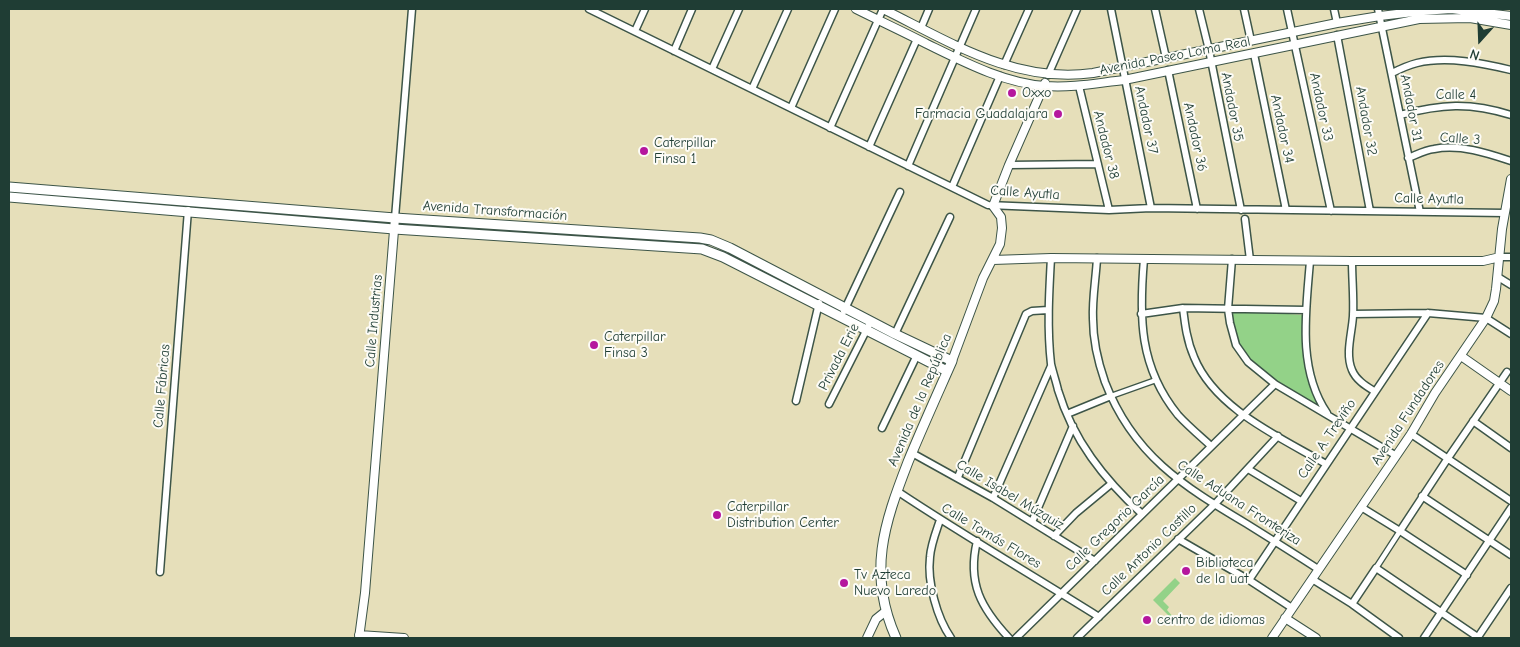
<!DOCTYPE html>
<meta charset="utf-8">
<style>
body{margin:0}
#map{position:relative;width:1520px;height:647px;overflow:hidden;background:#e6dfba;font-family:"Comic Neue",sans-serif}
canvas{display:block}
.frame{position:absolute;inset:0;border:10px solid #1f3d34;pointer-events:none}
.north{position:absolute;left:1455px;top:15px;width:50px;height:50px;-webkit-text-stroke:4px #fdfcf7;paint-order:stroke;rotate:200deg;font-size:14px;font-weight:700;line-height:20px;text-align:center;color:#1f3d34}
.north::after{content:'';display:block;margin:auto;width:18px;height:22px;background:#1f3d34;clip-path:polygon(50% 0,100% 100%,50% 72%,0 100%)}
</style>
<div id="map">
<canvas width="1520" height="647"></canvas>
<div class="frame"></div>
<div class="north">N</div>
</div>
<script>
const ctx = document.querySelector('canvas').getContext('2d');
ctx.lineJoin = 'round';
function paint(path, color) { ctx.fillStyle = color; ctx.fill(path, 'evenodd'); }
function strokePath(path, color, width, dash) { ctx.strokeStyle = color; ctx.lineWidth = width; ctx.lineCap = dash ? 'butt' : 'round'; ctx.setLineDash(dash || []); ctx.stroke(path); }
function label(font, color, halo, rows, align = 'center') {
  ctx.font = font + ' "Comic Neue",sans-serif'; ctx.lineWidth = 4; ctx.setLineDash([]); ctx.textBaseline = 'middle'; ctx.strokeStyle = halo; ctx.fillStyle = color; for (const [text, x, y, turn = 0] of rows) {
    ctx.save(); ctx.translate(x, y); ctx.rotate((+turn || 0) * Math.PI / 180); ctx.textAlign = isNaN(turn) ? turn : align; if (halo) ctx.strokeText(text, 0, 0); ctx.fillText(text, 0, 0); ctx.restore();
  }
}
const green = new Path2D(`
 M1229,310L1303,315L1305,357L1326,413L1258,371L1239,350Z
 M1175,578L1180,583L1163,601L1169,607L1167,610L1174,618L1173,620L1153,600Z`);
const pedestrian = new Path2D(`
 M1111,396L1156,380
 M1376,568L1400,531`);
const minor = new Path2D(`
 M589,9L988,205L1109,210L1151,208L1505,213
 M1111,9L1151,208
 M1155,9L1166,58
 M1199,9L1209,50L1241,210
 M1244,9L1251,41
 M1287,9L1331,211
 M1334,9L1337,23
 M1378,9L1420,212
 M921,28L929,9
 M635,31L645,9
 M1337,35L1370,211
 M674,51L692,9
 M1254,54L1286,210
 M1004,65L1029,9
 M712,69L739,9
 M1168,70L1197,209
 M1392,73C1400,69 1409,65 1417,63C1447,56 1482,63 1511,70
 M1048,75L1077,9
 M1079,86L1109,210
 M752,89L788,9
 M791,108L835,9
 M1400,115C1441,104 1470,102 1511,115
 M830,128L883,9
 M869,147L917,39
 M1408,158C1416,155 1425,150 1434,149C1460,144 1487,153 1511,161
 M1009,165L1098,164
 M908,166L976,9
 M952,187L1000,76
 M395,218L412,9
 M1245,219L1250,260
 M1500,257H1511
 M1051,258C1049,293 1047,329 1051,364C1053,373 1056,381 1058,390C1073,440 1104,479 1142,514
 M1097,258C1096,278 1092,299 1093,319C1093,341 1098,362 1105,382C1133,455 1183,486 1247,524C1271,539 1295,554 1318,569
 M1144,259C1139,317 1139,367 1178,415C1188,426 1200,436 1211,446
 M1232,259L1228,309L1230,323L1236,345L1248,362L1275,384L1395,455
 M1310,261C1306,311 1297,369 1327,413
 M1352,261C1352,279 1354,298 1353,316C1352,333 1345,354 1352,370C1356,380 1366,386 1374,391
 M1498,277L1511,285
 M1183,308C1185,325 1187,341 1194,357C1215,409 1280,437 1326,464
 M844,311L900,192
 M1141,314L1183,308L1306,310
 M1353,314L1428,313L1486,318L1511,334
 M895,334L950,217
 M796,401L819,303
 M829,404L871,321
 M1067,414L1111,396
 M1473,421L1511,448
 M882,428L917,355
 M1411,434L1511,501
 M912,453L993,498L1095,561
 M1248,469L1301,501
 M958,477L1026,314L1032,311L1048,310
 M897,491C963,535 1032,575 1099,617
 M1422,496L1511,555
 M993,498L1051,366
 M1361,507L1400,531L1467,575
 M940,520C936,532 931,544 930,557C927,582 937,618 951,638
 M1032,522L1073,426
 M1400,531L1448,458L1507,372
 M1054,536L1076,513L1111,484
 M1178,539L1249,580L1292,608
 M977,541C967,583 981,608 1009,638
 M160,572L188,210
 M1312,579L1352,604L1399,638
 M1249,580L1428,313
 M1352,604L1376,568L1479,638
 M1478,637L1511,588
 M1016,638L1275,384
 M1077,638L1214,505L1278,436
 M1424,638L1511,508`);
const tertiary = new Path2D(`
 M856,9C880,21 904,32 927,44C964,62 1004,83 1045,86C1072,88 1097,83 1124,80L1419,19L1470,18L1511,25
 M883,9C950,42 1015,84 1093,73L1337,23L1380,16L1422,11L1451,9L1511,16
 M993,260L1051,258L1352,261H1483L1500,257
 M1461,356L1511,391
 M952,361L983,278L1000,244L1002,228L1001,217L993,206L1009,165L1045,83
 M1285,618L1316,638
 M359,635L404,638
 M359,638L365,593L395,218
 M867,638L876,619L886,611
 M1272,638L1411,434L1435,393L1486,318L1494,301L1496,289L1502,229L1511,179`);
const secondary = new Path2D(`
 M9,187L395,218L700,238L711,240L730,248L895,334L952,361C937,395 922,428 908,462C884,524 867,573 896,638
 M9,197L394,229L702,249L723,257L947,371`);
const markers = [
 [1012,93,5,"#b5179e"],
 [1058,114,5,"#b5179e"],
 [644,151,5,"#b5179e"],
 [594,345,5,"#b5179e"],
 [717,515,5,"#b5179e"],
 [1186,571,5,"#b5179e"],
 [844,583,5,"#b5179e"],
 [1147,620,5,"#b5179e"]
];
const streetNames = [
 ["Avenida Paseo Loma Real",1175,56,-11],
 ["Calle 4",1456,95],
 ["Andador 35",1232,107,79],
 ["Andador 33",1321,107,78],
 ["Andador 31",1411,108,79],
 ["Andador 37",1146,120,78],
 ["Andador 32",1366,121,80],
 ["Andador 34",1282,129,78],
 ["Andador 36",1195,137,78],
 ["Calle 3",1460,139,4],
 ["Andador 38",1106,145,76],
 ["Calle Ayutla",1025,193,4],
 ["Calle Ayutla",1429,199,1],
 ["Avenida Transformación",495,211,4],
 ["Calle Industrias",374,321,-85],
 ["Privada Erie",839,357,-63],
 ["Calle Fábricas",162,386,-85],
 ["Avenida de la República",920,400,-67],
 ["Avenida Fundadores",1408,413,-57],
 ["Calle A. Treviño",1327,439,-56],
 ["Calle Isabel Múzquiz",1010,495,31],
 ["Calle Aduana Fronteriza",1239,503,33],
 ["Calle Gregorio García",1115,523,-44],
 ["Calle Tomás Flores",991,536,31],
 ["Calle Antonio Castillo",1149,550,-44]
];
const poiNames = [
 ["Oxxo",1022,93],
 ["Farmacia Guadalajara",1048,114,"right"],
 ["Caterpillar",654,143],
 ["Finsa 1",654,159],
 ["Caterpillar",604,337],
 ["Finsa 3",604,353],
 ["Caterpillar",727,507],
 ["Distribution Center",727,523],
 ["Biblioteca",1196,563],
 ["de la uat",1196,579],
 ["Tv Azteca",854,575],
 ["Nuevo Laredo",854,591],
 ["centro de idiomas",1157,620]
];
paint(green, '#93d288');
strokePath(pedestrian, '#3d5548', 7);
strokePath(minor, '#3d5548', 9);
strokePath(tertiary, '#3d5548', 10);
strokePath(secondary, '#3d5548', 11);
strokePath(pedestrian, '#fff', 4.5);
strokePath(minor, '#fff', 6);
strokePath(tertiary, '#fff', 8);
strokePath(secondary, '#fff', 9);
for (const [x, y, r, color] of markers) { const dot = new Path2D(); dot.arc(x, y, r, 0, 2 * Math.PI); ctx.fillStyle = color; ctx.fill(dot); strokePath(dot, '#fdfcf7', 2); }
label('14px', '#1f3d34', '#fdfcf7', streetNames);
label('14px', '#1f3d34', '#fdfcf7', poiNames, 'left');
</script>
